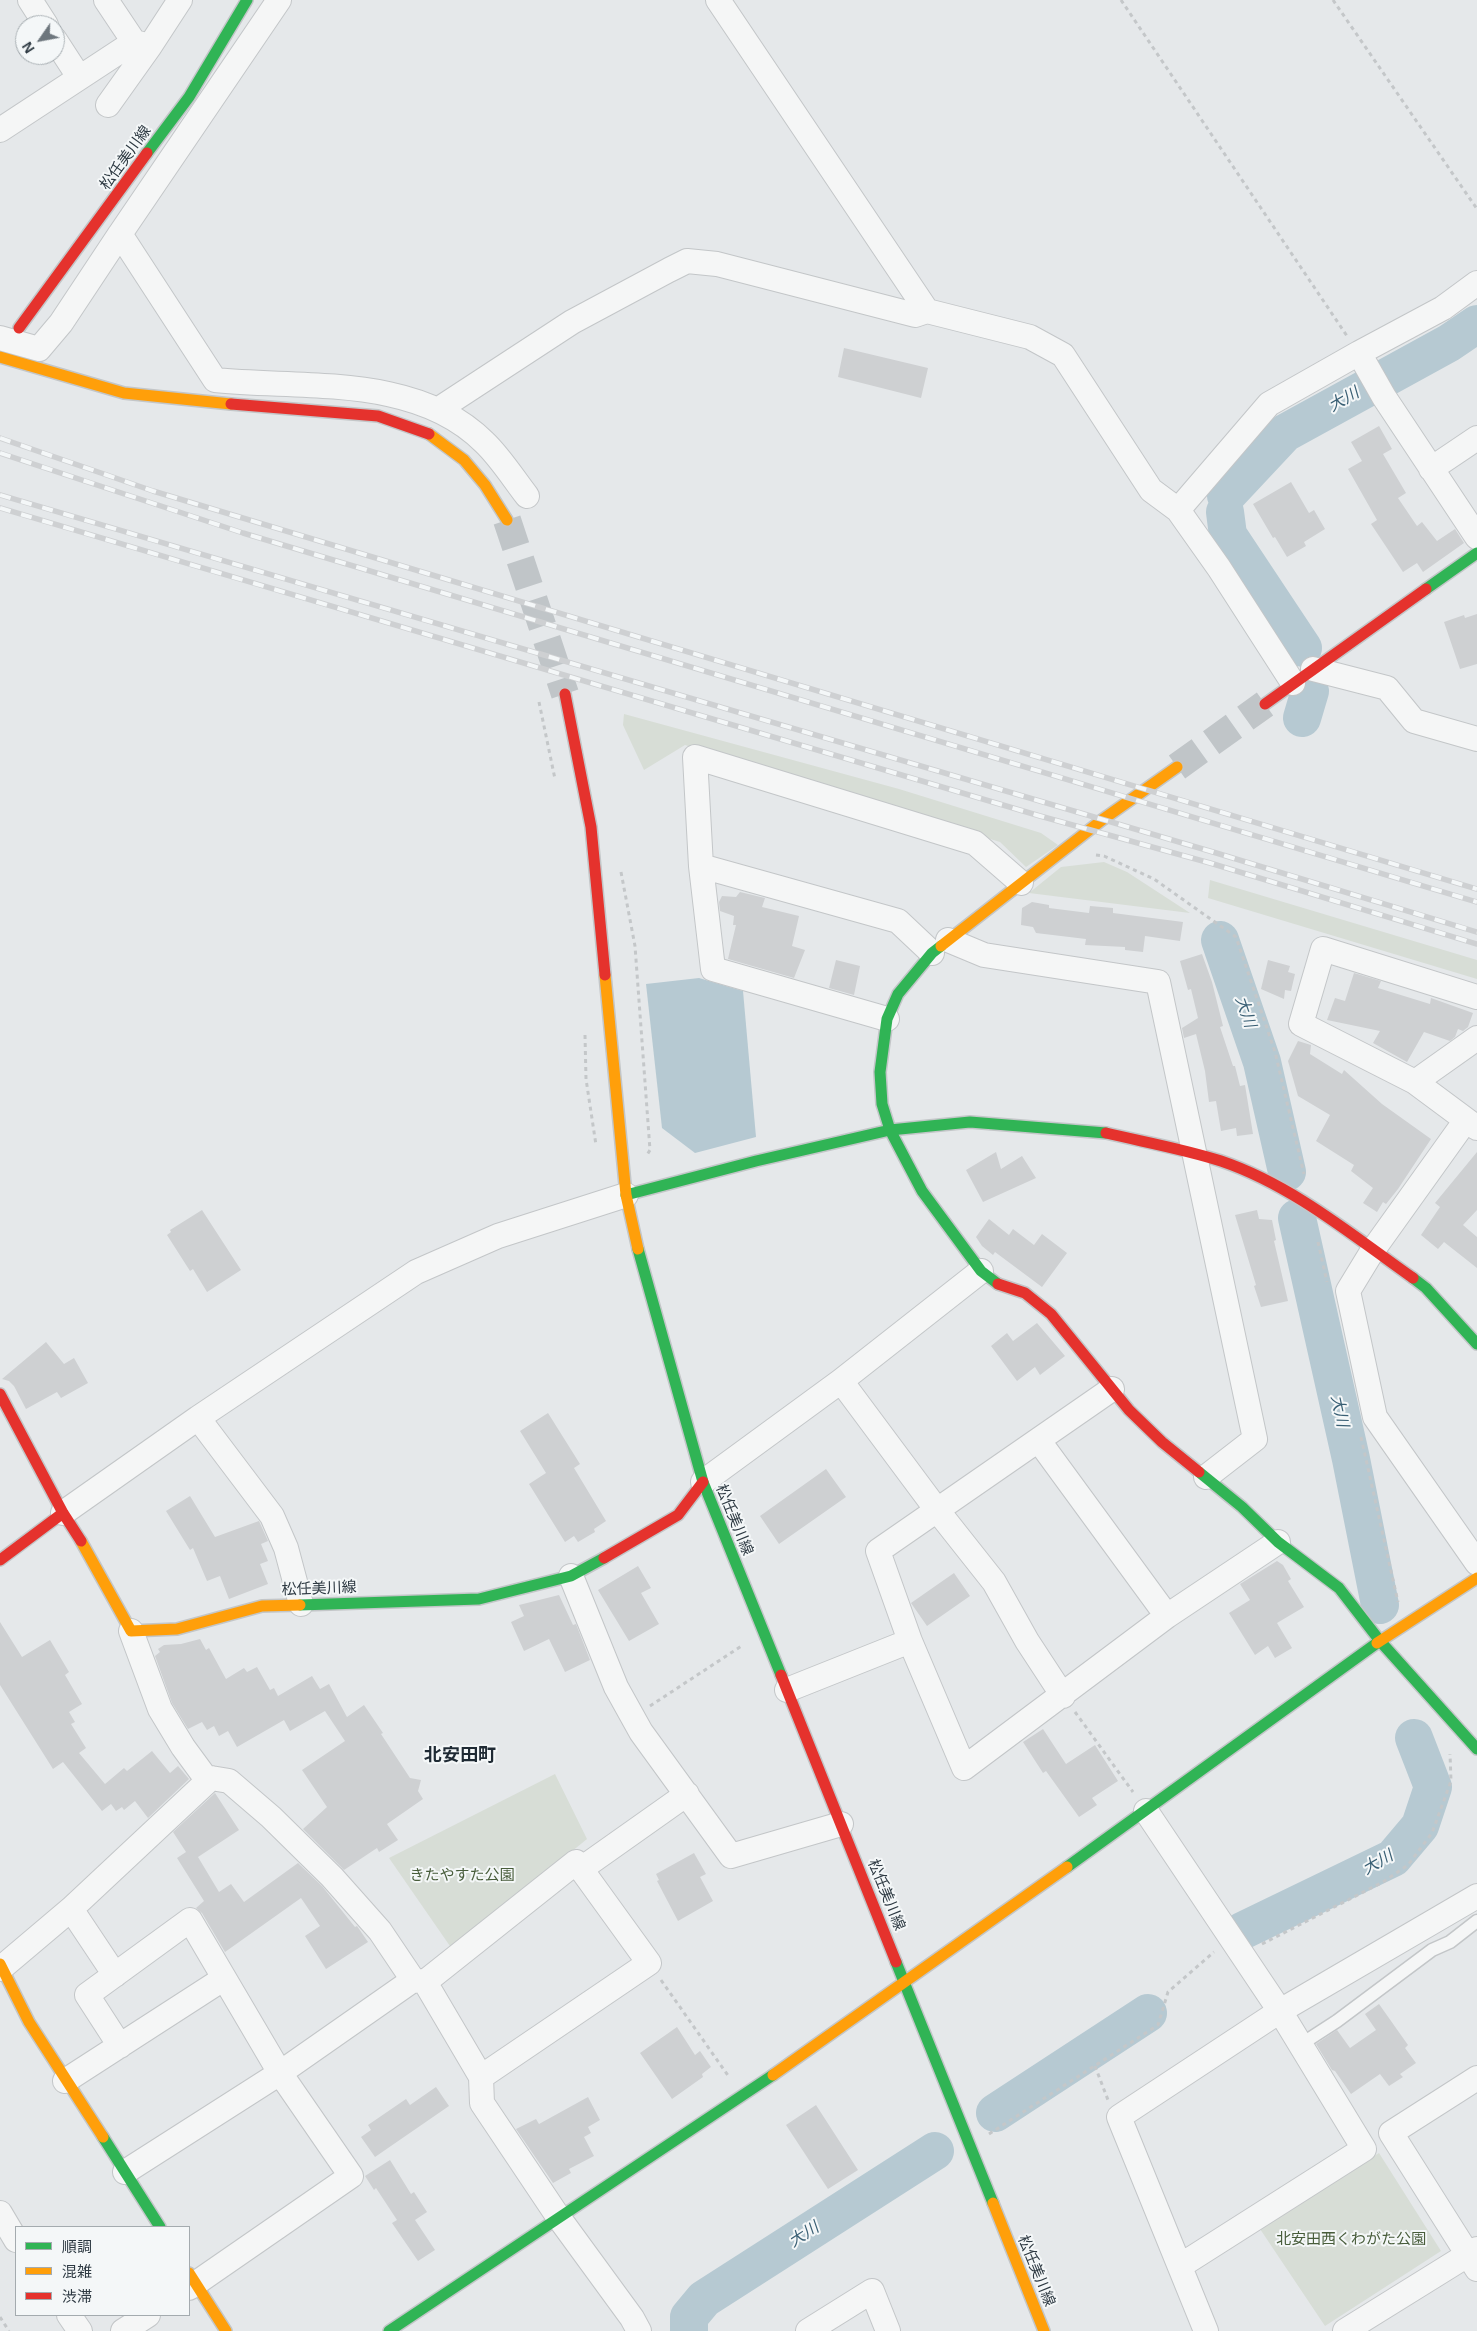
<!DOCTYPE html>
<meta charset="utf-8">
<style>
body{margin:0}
#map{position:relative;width:1477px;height:2331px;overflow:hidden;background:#e5e8ea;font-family:Arial,"Noto Sans JP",sans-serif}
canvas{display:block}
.legend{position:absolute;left:15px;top:2226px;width:175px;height:90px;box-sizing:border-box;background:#f4f7f8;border:1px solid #a4abaf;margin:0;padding:6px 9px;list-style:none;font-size:15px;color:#2d3942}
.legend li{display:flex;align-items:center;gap:10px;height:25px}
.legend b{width:25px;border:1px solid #a4abaf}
.north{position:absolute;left:15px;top:15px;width:50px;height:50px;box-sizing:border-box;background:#f4f7f8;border:1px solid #a4abaf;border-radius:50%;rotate:237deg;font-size:14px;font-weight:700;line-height:20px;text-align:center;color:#2d3942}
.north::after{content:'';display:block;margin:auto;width:18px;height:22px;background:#6d767d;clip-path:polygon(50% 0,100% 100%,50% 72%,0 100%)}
</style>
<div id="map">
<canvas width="1477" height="2331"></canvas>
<ul class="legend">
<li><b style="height:6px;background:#30b455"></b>順調</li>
<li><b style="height:6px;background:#ff9f0a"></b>混雑</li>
<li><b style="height:6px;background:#e5322d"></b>渋滞</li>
</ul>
<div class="north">N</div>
</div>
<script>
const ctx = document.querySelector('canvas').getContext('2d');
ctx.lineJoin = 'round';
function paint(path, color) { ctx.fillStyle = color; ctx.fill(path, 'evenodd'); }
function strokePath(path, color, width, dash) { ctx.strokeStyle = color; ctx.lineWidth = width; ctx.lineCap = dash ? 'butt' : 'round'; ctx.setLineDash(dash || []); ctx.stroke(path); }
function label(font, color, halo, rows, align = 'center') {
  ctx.font = font + ' Arial,"Noto Sans JP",sans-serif'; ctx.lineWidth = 4; ctx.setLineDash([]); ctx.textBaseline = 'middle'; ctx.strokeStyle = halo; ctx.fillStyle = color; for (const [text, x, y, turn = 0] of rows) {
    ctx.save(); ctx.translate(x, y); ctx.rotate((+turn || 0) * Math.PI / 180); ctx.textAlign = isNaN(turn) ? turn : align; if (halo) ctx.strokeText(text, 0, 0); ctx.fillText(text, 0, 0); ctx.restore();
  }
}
const green = new Path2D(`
 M624,714L899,789L1041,833L1058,845L1026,867L1000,842L685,745L644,770L623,725Z
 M1104,862L1127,872L1190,913L1029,893L1061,867Z
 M1210,880L1477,960V979L1208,898Z
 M555,1774L587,1839L452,1949L389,1858Z
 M1379,2153L1441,2251L1325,2326L1260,2229Z`);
const water = new Path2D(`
 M699,978L743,991L756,1137L695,1153L662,1128L646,984Z`);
const river = new Path2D(`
 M1226,496L1285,433L1449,343L1477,324
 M1225,512L1228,535L1303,648
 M1302,718L1310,691
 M1220,940L1262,1062L1287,1172
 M1297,1218L1351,1459L1380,1605
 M1242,1931L1393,1858L1420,1826L1433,1787L1414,1738
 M995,2113L1148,2013
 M689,2331V2317L704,2299L935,2151`);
const building = new Path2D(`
 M844,348L928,368L921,398L838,377Z
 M1379,426L1392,449L1383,454L1406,493L1398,498L1417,526L1422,522L1437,541L1455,529L1464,543L1423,572L1417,563L1403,572L1371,524L1377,520L1348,469L1362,461L1351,442Z
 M1291,482L1309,513L1314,510L1325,529L1304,542L1306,546L1287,557L1275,537L1273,538L1253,504Z
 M1477,614V664L1460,669L1444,622L1464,615L1465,618Z
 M740,892L765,898L762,907L799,916L792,946L805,950L794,978L728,959L736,925H733L734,916L720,911L719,902L722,896L736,897Z
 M1032,902L1049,905V908L1089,913L1090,906L1113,908V913L1183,922L1180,941L1145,936L1143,952L1125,950V947L1085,945L1086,939L1036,933L1033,927L1021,925L1022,908Z
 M1202,954L1212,982L1223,1026L1220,1027L1233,1066H1235L1240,1086L1245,1085L1253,1134L1237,1136L1236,1128L1221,1131L1216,1101L1209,1102L1205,1071L1196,1034L1184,1038L1182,1028L1198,1018L1191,989L1188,990L1180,961Z
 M836,960L860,966L854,995L829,988Z
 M1268,960L1290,966L1288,972L1295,974L1291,991L1285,990L1284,999L1261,989Z
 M1354,973L1381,981L1378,988L1430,1004L1431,998L1473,1013L1468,1027L1463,1031L1458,1029L1455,1037L1450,1041L1424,1032L1407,1062L1373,1043L1380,1031L1327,1020L1335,998L1345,1001Z
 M1298,1041L1311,1045L1310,1054L1342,1074L1344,1070L1382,1104L1431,1139L1398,1189L1386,1204L1383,1202L1377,1212L1363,1203L1373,1188L1351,1171L1354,1165L1316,1141L1330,1115L1298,1096L1288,1061Z
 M996,1152L1001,1169L1022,1156L1036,1178L983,1202L966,1170Z
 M1477,1152V1210L1463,1225L1477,1237V1268L1444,1242L1438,1249L1421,1235L1440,1207L1435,1203Z
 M202,1210L241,1270L207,1292L193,1269L190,1271L167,1235L171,1232L170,1230Z
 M1257,1210L1259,1219L1272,1220L1276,1240L1274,1241L1288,1301L1261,1307L1254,1286L1256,1285L1235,1215Z
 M989,1219L1009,1235L1013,1229L1034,1245L1042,1234L1067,1253L1042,1287L995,1252L993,1255L982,1246L976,1237Z
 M1037,1323L1065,1356L1040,1375L1035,1367L1017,1381L991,1346L1007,1333L1013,1341Z
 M46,1342L64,1364L74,1358L88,1383L61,1398L57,1392L26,1409L14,1386L9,1381L2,1379Z
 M548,1413L580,1464L574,1468L606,1521L594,1529L595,1532L578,1542L574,1536L565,1542L529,1484L546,1473L520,1431Z
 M826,1469L846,1497L779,1544L760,1516Z
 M190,1496L215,1537L259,1521L268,1541L261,1544L268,1561L260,1564L268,1584L229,1599L220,1576L207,1581L193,1548L190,1550L166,1511Z
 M1277,1561L1283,1565L1291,1579L1288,1581L1304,1607L1277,1623L1292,1648L1275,1658L1268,1646L1255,1655L1229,1613L1250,1600L1240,1584Z
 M638,1566L651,1588L641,1593L659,1624L629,1641L598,1590Z
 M954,1573L970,1596L927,1626L911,1603Z
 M559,1595L573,1625L576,1624L590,1660L565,1672L549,1639L524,1651L511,1622L524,1616L519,1605Z
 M0,1622L22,1657L50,1640L69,1672L65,1675L82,1704L69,1712L75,1722L71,1724L86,1748L79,1753L105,1784L124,1768L127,1771L152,1751L170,1773L178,1766L189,1779L148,1818L135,1801L124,1810L122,1807L116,1811L111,1804L102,1811L63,1762L53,1769L0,1685Z
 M200,1639L206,1650L209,1648L226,1679L244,1668L247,1672L257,1667L270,1690L274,1688L278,1696L312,1676L320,1689L329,1684L347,1717L364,1705L383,1733L381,1734L410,1778L421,1780L418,1791L423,1799L387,1824L398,1840L379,1852L377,1848L344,1870L303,1829L327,1807L302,1770L345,1741L325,1711L290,1731L284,1720L237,1747L228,1731L219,1736L214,1726L207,1730L202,1722L188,1729L172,1703L155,1656L160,1652L158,1649L164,1645L181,1644Z
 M1043,1729L1066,1764L1095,1745L1118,1781L1092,1798L1097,1805L1079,1817L1046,1771L1043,1773L1023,1742Z
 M215,1793L239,1830L198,1857L219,1892L231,1884L244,1902L298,1863L322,1886L355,1927L357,1926L368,1942L326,1969L305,1936L320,1926L301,1898L225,1952L202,1913L196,1908L204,1901L177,1858L186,1852L173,1832Z
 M694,1853L706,1874L700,1877L713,1901L678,1921L657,1881L659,1880L656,1874Z
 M1379,2004L1408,2045L1405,2048L1416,2063L1400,2074L1403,2077L1389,2086L1380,2074L1351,2094L1335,2071L1332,2070L1316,2044L1337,2030L1350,2048L1376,2030L1365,2014Z
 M677,2027L695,2055L700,2051L711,2067L702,2074L703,2077L672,2099L640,2053Z
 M436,2087L449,2106L375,2157L361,2137L371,2130L368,2125L406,2099L410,2105Z
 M588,2097L600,2120L588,2127L591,2133L584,2137L594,2156L569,2169L571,2173L553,2183L516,2129L536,2119L539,2124Z
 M816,2105L858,2170L828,2189L786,2125Z
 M390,2160L411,2194L414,2192L427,2212L415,2220L435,2250L418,2261L392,2223L397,2220L376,2188L374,2190L365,2176Z`);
const secondaryTunnel = new Path2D(`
 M507,520L565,694
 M1177,767L1265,704`);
const path = new Path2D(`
 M1121,0L1347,336
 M1333,0L1477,209
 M539,702L555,779
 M1096,855L1104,856L1154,879L1236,937L1275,1052L1304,1174
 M621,872L635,946L650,1150L647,1155
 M585,1035L586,1079L596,1145
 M1318,1242L1327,1282
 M1361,1437L1398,1602
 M650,1706L743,1645
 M1075,1712L1133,1792
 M1262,1944L1383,1882L1408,1865L1432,1833L1451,1781L1450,1754
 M661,1980L729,2077
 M1095,2066L1108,2100
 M989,2134L1158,2025L1168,1992L1214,1952
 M0,2317L9,2331`);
const lane = new Path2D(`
 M1300,2045L1337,2021L1432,1950L1450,1942L1477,1921`);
const street = new Path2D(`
 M30,0L46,25
 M106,0L134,42L150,46L180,0
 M279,0L120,234L215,380C303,389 416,374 484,442C500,457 513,478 527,496
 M718,0L927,311
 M55,40L79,77
 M108,105L150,46
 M0,130L134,42
 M0,338L39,349L61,323L120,234
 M1359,353L1384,397L1477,537
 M439,409L572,322L669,270L687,261L717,264L915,315L927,311L1030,337L1063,355L1151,490L1178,510L1219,568L1293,683
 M1431,469L1477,438
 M1178,510L1269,404L1359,353L1443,308L1477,283
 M1313,669L1387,688L1414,721L1477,739
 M701,866L898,921L932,953
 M948,940L984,955L1158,982L1255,1439L1206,1477
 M1477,997L1323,949L1301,1024L1415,1082L1477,1128
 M887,1019L713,969L701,866L695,757L975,843L1021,883
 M1415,1082L1477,1038
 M1466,1120L1373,1250L1348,1291L1375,1417L1477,1563
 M841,1381L937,1510L994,1582L1027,1641L1063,1696
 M1112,1389L878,1551L910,1641L964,1768L1167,1616L1278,1542
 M198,1418L272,1516L286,1548L301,1604
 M1039,1441L1167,1616
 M703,1482L841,1381L981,1271
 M63,1513L198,1418L416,1272L498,1236L626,1195
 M571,1576L616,1687L641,1732L731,1856L841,1824
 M131,1631L160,1709L183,1747L205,1777L229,1781L271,1817L332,1877L380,1931L413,1980L425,1982L481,2077L482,2103L559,2218L632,2318L639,2331
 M787,1690L910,1641
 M1146,1811L1280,2011L1364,2149L1180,2266
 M581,1869L687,1794
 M71,1909L115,1975
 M0,1969L71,1909L211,1778
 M425,1982L576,1862L649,1963L481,2077
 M120,2046L87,1995L190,1920L280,2073L351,2176L189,2288
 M1477,2078L1391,2133L1477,2269
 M65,2081L223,1979
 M125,2172L280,2073L413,1980
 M0,2213L16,2240
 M69,2315L80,2331
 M123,2331L148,2315
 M808,2331L872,2291L888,2331
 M1206,2331L1119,2117L1280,2011L1477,1896
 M1345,2331L1477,2249`);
const fast = new Path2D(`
 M147,153L189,97L247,0
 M1426,589L1477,553
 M941,946L932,953L898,994L887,1019L880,1072L882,1104L890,1130L922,1191L981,1271L998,1284
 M626,1195L756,1161L890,1130L970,1122L1106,1133
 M638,1249L703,1482L781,1675
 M1413,1278L1426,1288L1477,1344
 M1199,1472L1242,1507L1278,1542L1339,1588L1380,1641L1477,1749
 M300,1605L479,1599L571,1576L604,1558
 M1067,1867L1377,1643
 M896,1962L993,2203
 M103,2137L160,2227
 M389,2331L773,2075`);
const slow = new Path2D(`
 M0,357L124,393L231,404
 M429,434L464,460L485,485L507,520
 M941,946L1102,820L1177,767
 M605,975L626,1195L638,1249
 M81,1541L131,1631L177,1629L262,1606L300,1605
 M1377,1643L1477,1578
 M0,1964L29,2022L103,2137
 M773,2075L1067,1867
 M993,2203L1044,2331
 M189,2273L226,2331`);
const jam = new Path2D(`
 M19,328L147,153
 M231,404L378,416L429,434
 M565,694L591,827L605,975
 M1265,704L1426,589
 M1106,1133C1144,1142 1184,1149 1221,1161C1292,1185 1352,1235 1413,1278
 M998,1284L1025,1293L1051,1314L1129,1410L1162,1442L1199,1472
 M0,1394L63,1513L81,1541
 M604,1558L678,1515L703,1482
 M0,1560L63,1513
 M781,1675L896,1962`);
const rail = new Path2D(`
 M0,438L153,491L1477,889
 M0,453L243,533L1477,902
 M0,495L1213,852L1477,932
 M0,508L1040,816L1210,863L1477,944`);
const streetNames = [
 ["松任美川線",126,158,-54],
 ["松任美川線",734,1520,68],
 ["松任美川線",319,1589,-2],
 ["松任美川線",886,1895,68],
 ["松任美川線",1036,2271,68]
];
const parkNames = [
 ["きたやすた公園",462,1876],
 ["北安田西くわがた公園",1351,2240]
];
const waterNames = [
 ["大川",1344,400,-30],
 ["大川",1245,1012,71],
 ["大川",1339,1411,78],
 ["大川",1378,1863,-30],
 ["大川",804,2235,-33]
];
const quarterNames = [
 ["北安田町",460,1756]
];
paint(green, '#d7ddd6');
paint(water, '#b6c9d2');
strokePath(river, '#b6c9d2', 38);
paint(building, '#ced0d2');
strokePath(secondaryTunnel, '#c0c5c8', 28, [28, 14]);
strokePath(lane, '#c3c6c8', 15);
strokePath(street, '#c3c6c8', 26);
strokePath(fast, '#c3c6c8', 14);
strokePath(slow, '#c3c6c8', 14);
strokePath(jam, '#c3c6c8', 14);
strokePath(path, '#c4c7c9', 3, [4, 4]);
strokePath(lane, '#f5f6f6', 12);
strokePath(street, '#f5f6f6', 24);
strokePath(fast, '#30b455', 11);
strokePath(slow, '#ff9f0a', 11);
strokePath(jam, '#e5322d', 11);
strokePath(rail, '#ced0d2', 5.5);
strokePath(rail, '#f4f7f8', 4, [11]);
label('15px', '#2d3942', '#f4f7f8', streetNames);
label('15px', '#485d3b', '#f4f7f8', parkNames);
label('italic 16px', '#395f74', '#f4f7f8', waterNames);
label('bold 18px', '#1f2a34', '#f4f7f8', quarterNames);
</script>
